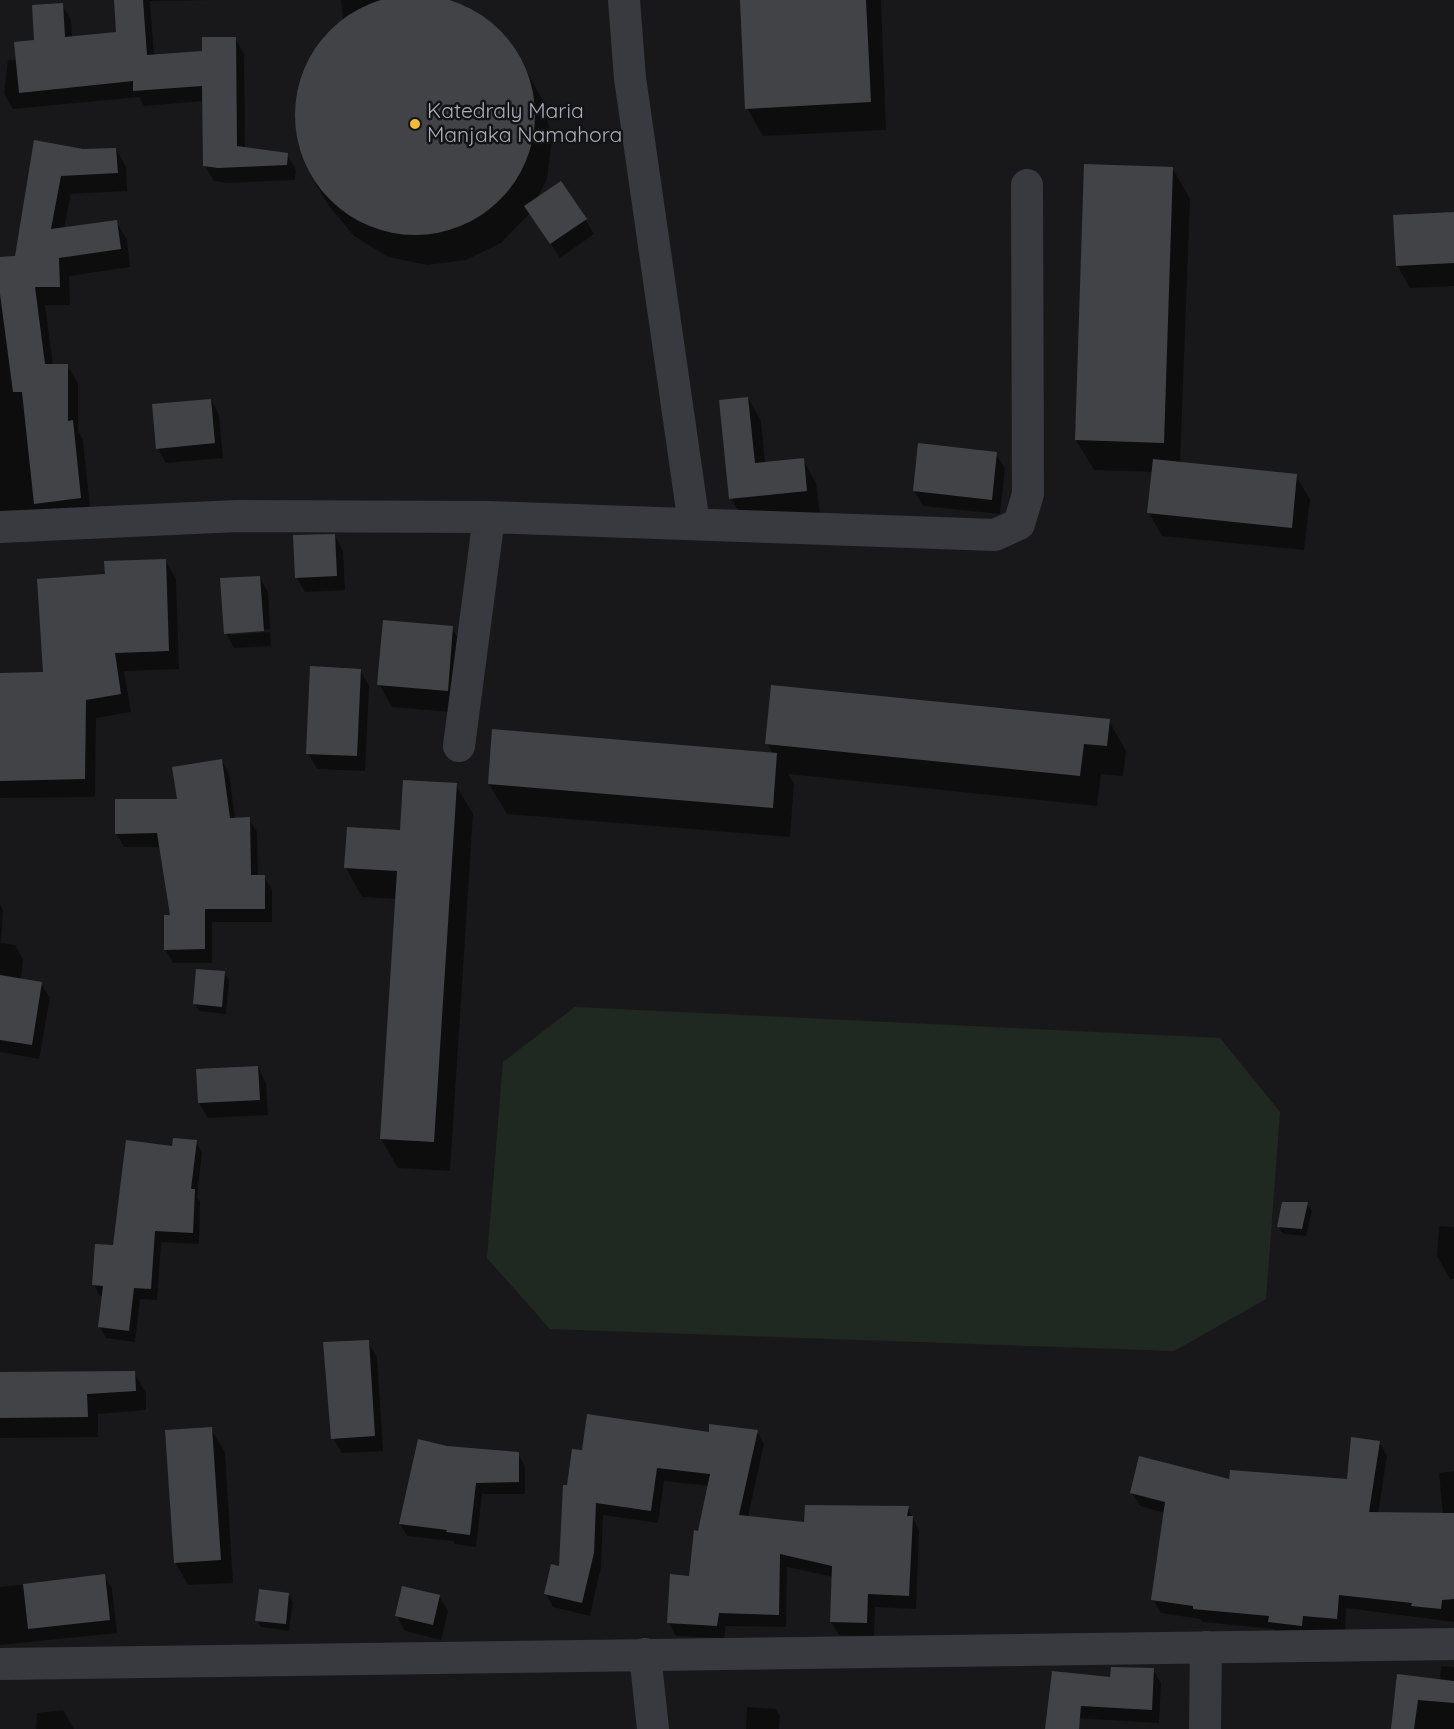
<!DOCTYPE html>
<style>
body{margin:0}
canvas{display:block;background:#18181a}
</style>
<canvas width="1454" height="1729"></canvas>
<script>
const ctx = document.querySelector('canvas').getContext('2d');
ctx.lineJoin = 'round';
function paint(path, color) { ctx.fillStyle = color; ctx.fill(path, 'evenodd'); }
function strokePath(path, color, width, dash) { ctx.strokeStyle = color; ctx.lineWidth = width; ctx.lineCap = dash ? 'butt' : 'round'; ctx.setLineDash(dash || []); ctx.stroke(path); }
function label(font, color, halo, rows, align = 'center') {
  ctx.font = font + ' Quicksand,sans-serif'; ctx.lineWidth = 5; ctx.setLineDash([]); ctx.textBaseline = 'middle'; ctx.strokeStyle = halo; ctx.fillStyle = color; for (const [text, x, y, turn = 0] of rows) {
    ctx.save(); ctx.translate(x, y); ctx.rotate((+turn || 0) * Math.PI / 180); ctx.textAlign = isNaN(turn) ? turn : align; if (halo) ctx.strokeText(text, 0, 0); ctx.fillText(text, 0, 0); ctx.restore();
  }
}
const green = new Path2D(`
 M575,1007L1220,1038L1280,1112L1266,1299L1174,1351L550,1329L487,1258L503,1062Z`);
const shadow = new Path2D(`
 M115,0H215L150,1L154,56L203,52L235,38L244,54L245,148L287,155L296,170L295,180L227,183L214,181L205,166L204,101L144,106L139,97L13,109L4,94L8,60H18L36,41L62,5L71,20L72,37L117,33Z
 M341,0H447L464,5L490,21L511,43L543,101L552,140L547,179L537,199L585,219L594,234L560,258L530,213L501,243L466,260L427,265L388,257L354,236L329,206L311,176L297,139L296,99L308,61L325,35L343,19Z
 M741,0H881L886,130L763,136L747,108Z
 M35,142L83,150L116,149L126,167L127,191L71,194L64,228L116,221L127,240L130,267L69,276L70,305H45L53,365H67L78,383V431L83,440L91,516L0,528V258L16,257Z
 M1173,169L1190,199L1180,464L1296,476L1310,499L1304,550L1162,536L1149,513L1153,472L1094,470L1076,440Z
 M1454,213V286L1410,288L1397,265Z
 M748,398L761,421L765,464L803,460L816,483L820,514L744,521L731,498Z
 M211,400L219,415L223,458L166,463L157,448Z
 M996,454L1005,469L1000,514L923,506L914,490Z
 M335,536L343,551L345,590L305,592L296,577Z
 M165,560L176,579L179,669L124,671L131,712L96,718L95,797L0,798V674L45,673L106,576Z
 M259,577L268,592L270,629L231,632V635L270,632L271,646L234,648L226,633Z
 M452,628L465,650L460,713L392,707L379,684Z
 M360,670L369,686L365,771L317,769L308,753Z
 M1109,721L1126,751L1123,776L1101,774L1097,806L788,774L794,784L790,837L507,814L489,784L773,754L767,743Z
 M222,761L229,774L235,819H249L257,832L258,876H264L272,890V922H212V963H173L165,949L172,917L161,847H124L116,833L178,801Z
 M456,785L473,814L450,1171L398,1168L381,1139L397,899L362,897L346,868L348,828L401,832Z
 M0,904L3,910L1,943L15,945L23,959L21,980L41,984L50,998L39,1059L0,1052Z
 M224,973L229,980L226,1014L199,1011L195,1004Z
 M258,1067L266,1083L268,1115L208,1118L199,1103Z
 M196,1142L202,1153L197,1197L200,1202L199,1244L161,1242L157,1300L140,1299L135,1342L106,1338L100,1327L103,1296H100L94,1285L114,1247Z
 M1283,1203L1307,1204L1312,1211L1306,1236L1283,1234L1279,1227Z
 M1439,1226L1454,1227V1279H1450L1437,1256Z
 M368,1342L377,1357L383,1451L342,1453L333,1438Z
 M134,1373L146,1393V1410L98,1414V1437L0,1438V1374Z
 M211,1429L225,1452L233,1583L188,1585L175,1562Z
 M757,1431L764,1444L748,1517L806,1524L908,1508L919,1531L916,1609L875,1607L874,1636L839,1635L831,1622L833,1577L787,1567L786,1627L726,1626L724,1638L676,1636L669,1623L690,1577L709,1486L664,1481L658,1523L603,1515L601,1567L590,1616L553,1607L546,1594L560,1568L568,1487L583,1452L710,1434Z
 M1379,1442L1387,1456L1378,1514L1443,1515L1439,1473L1454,1471V1622L1346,1608L1345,1632L1310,1630L1309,1640L1277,1635L1274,1629L1202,1622L1200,1619L1161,1613L1153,1599L1165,1513L1140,1506L1132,1493L1231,1481H1348Z
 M447,1448L518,1454L525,1466V1494H482L476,1547L455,1544L453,1541L407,1536L400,1524Z
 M104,1576L112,1589L117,1633L0,1645V1587Z
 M288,1594L293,1602L289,1631L261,1627L257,1620Z
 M439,1596L448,1611L441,1640L405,1631L397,1616Z
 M1441,1666L1454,1667V1729H1392L1398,1675L1440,1680Z
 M1153,1670L1161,1683L1159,1723L1057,1717Z
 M747,1707L776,1709L780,1716L779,1729H746Z
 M63,1710L74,1729H36L37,1713Z`);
const building = new Path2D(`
 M295 115a120 120 0 1 1 240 0a120 120 0 1 1-240 0Z
 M114,0H143L147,55L202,51V37H236L237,146L288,153L287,165L218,168L203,166L202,86L133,91V81L19,93L14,42L34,40L32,5L63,3L65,37L116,32Z
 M740,0H866L871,102L745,109Z
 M34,140L83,149L116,148L118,173L61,176L51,229L117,220L121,249L59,258L60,287H35L45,364H68V421L73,420L81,498L34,504L22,392H13L0,294V257L15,256Z
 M1084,164L1173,167L1164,443L1075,440Z
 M561,181L587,219L550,244L524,206Z
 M1454,212V263L1396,266L1393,215Z
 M748,397L755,463L804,458L807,491L729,499L719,400Z
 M211,399L215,443L156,449L152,404Z
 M918,443L997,452L992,500L913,491Z
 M1153,459L1297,474L1292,528L1147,513Z
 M335,534L337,576L295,578L293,535Z
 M166,559L169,651L115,653L121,694L86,700L85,779L0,781V673L43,672L37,579L105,574L104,561Z
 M260,576L264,631L224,634L220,578Z
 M383,620L453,626L448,691L377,685Z
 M310,666L361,669L357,756L306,754Z
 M771,685L1110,719L1107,746L1084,744L1080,776L765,744Z
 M492,729L777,753L773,808L488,784Z
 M222,759L230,818L250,817L251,875H265V909H205V949L164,950V915H170L157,833L115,834V799H177L172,767Z
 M403,780L457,783L434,1142L380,1139L397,871L344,868L347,827L400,830Z
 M196,969L225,971L222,1007L193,1004Z
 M0,975L42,982L32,1045L0,1040Z
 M258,1066L260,1100L198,1103L196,1069Z
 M173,1138L197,1140L191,1189H195L193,1233L155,1231L151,1289L134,1288L129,1331L98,1327L103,1286L92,1285L95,1244L113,1245L126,1140L172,1146Z
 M1282,1202H1308L1302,1229L1277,1227Z
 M369,1340L375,1436L331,1439L323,1342Z
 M135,1371L136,1391L87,1394L88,1417L0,1418V1372Z
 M587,1414L709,1432V1424L758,1430L739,1515L804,1522L805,1505L909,1506L907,1516H913L909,1596L868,1594L867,1623L830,1622L832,1566L780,1554L779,1615L719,1613L717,1626L667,1623L670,1574L689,1576L694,1530L698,1531L710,1474L657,1468L651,1511L596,1503L594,1553L582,1603L544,1594L551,1564L559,1566L563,1485H567L572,1449L582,1450Z
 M212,1427L221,1560L174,1563L165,1430Z
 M1351,1437L1380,1441L1369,1512L1454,1513V1599L1442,1600L1441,1609L1411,1606L1412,1603L1339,1595L1337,1619L1303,1616L1302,1626L1268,1622L1269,1616L1193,1609V1606L1151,1600L1165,1502L1130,1493L1139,1456L1229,1479L1230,1470L1347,1479Z
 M418,1439L447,1446L519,1452V1482L476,1483L470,1535L446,1532L447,1530L399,1524Z
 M105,1574L110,1620L28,1629L23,1584Z
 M402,1586L440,1595L433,1625L395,1616Z
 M259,1589L289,1593L286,1624L255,1621Z
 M1111,1667L1154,1668L1152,1710L1081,1706L1079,1729H1045L1052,1671L1110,1677Z
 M1397,1674L1454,1681V1703L1418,1700L1414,1729H1391Z`);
const minor = new Path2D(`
 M624,0L630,78L694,524
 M0,527L237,516L489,517L995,535L1019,524L1028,494L1027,185
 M459,746L489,517
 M645,1654L653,1729
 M0,1664L1454,1644
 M1205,1729L1206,1647`);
const markers = [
 [415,124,6,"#f5b936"]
];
const poiNames = [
 ["Katedraly Maria",427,112],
 ["Manjaka Namahora",427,136]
];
paint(green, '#202921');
paint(shadow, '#0007');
paint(building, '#424347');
strokePath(minor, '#393a3f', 32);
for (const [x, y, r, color] of markers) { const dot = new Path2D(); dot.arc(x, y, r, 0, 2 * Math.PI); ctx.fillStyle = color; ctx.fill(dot); strokePath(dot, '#131315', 2); }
label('21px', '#aaafba', '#131315', poiNames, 'left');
</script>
